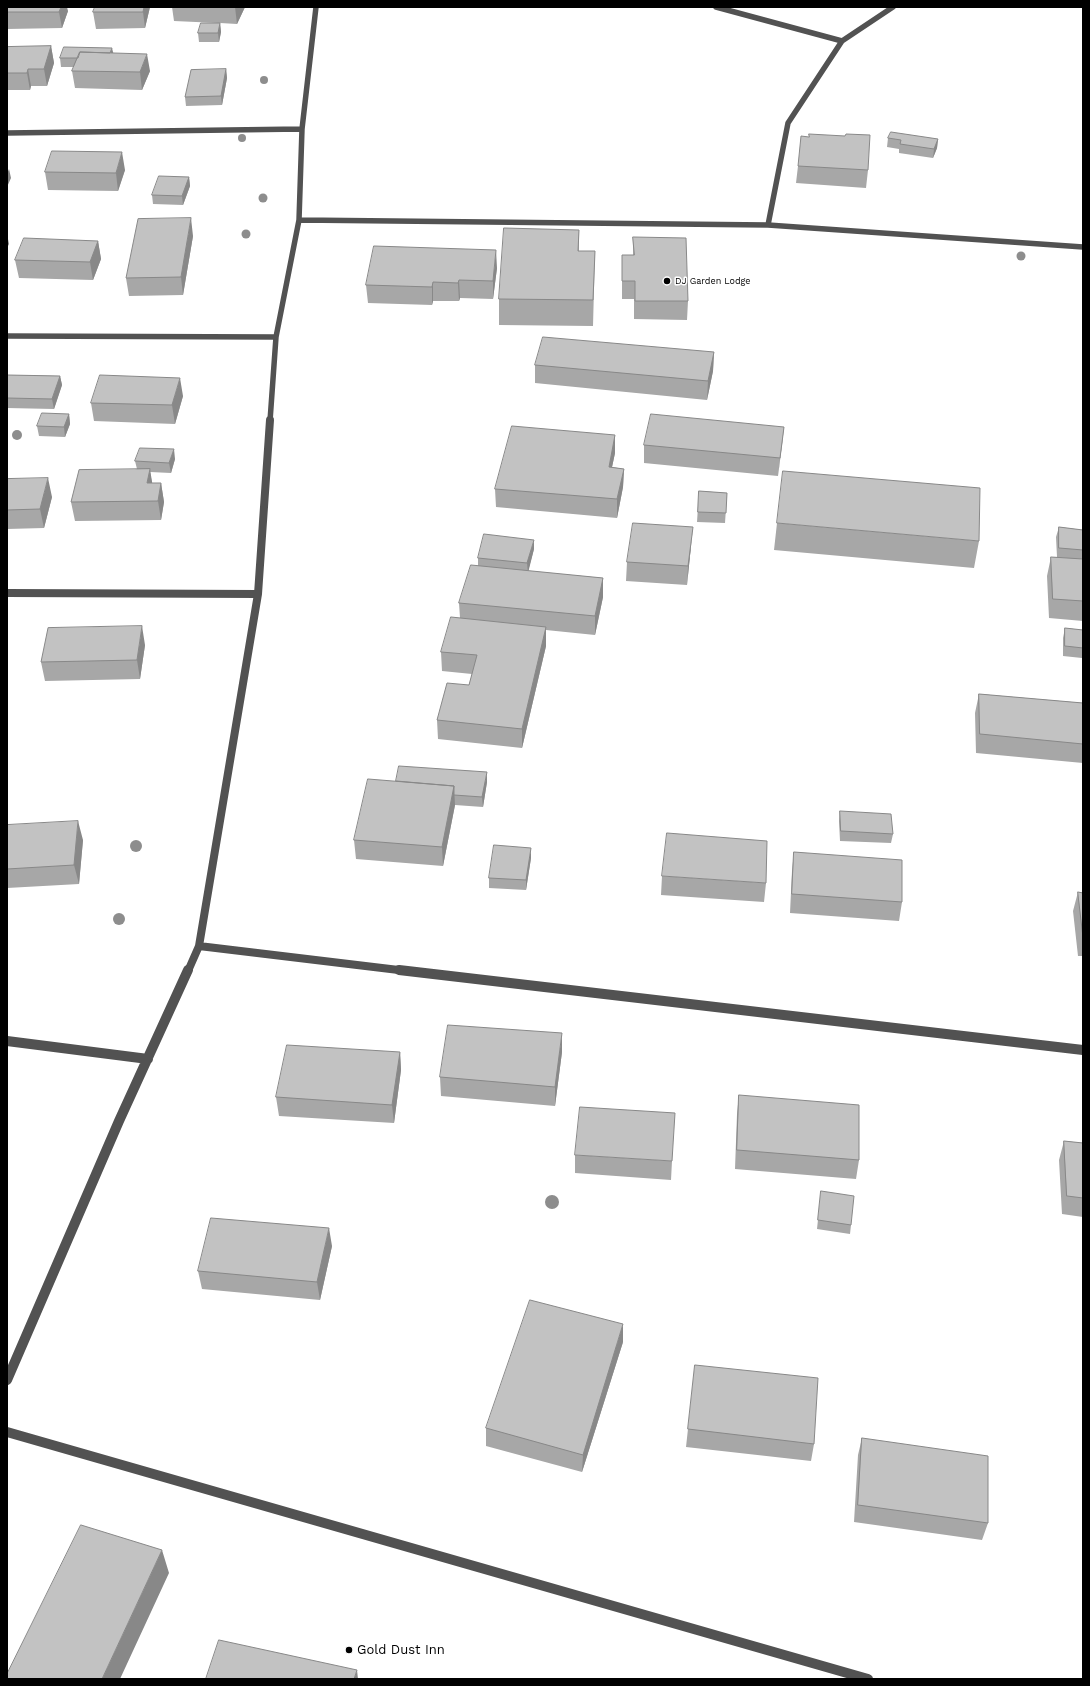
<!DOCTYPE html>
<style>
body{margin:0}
#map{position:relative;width:1090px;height:1686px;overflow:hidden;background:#fff;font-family:"Work Sans",sans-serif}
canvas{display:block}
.frame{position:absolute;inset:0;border:8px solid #000;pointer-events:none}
</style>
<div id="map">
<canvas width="1090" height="1686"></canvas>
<div class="frame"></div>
</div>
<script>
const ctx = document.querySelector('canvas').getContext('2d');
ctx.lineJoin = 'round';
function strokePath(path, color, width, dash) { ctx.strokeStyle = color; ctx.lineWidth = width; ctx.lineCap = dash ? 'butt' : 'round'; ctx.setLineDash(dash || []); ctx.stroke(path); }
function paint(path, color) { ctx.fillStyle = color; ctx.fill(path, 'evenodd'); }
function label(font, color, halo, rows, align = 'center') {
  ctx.font = font + ' "Work Sans",sans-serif'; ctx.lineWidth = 3; ctx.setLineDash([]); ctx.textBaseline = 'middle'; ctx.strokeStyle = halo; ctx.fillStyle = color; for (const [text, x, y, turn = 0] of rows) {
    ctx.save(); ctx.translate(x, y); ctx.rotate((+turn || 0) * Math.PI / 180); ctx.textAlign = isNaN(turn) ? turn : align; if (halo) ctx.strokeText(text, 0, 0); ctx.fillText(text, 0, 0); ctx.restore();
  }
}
const streetFar2 = new Path2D(`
 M716,7L842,41
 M7,133L302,129
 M299,220L768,225L1083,247
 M768,225L788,123L842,41L893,7
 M7,336L276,337
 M270,421L276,337L299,220L302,129L316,7`);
const streetFar1 = new Path2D(`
 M7,593L258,594
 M199,946L407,971
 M188,971L199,946L258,594L270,420`);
const street = new Path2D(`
 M399,970L1083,1050
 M7,1041L148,1059
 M7,1380L119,1121L188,970
 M7,1432L868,1679`);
const trees = [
 [264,80,4],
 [242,138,4],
 [263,198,4.5],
 [246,234,4.5],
 [1021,256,4.5],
 [17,435,5],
 [136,846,6],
 [119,919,6],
 [552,1202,7]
];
const wall = new Path2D(`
 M7,7L68,11L62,28L7,29Z
 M150,7L145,28L96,29L93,12Z
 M172,7H245L237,24L220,23L221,32L219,42H199L198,33L218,23L174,21Z
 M51,46L54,63L47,86H31L30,90H7V47Z
 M113,53L150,71L142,90L75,88L72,71L74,67H61L60,58Z
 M226,69L227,78L222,105L186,106L185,97Z
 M809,134L868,170L866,188L796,183L798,166L809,137Z
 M888,138L938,139L937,148L933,158L899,153V149L887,147Z
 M125,170L118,191L48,190L45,172Z
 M189,177L190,186L183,205L153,204L152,195Z
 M579,230V251H595L593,326L499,325V299Z
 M193,236L183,295L129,296L126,278Z
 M633,237L688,301L687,320L634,319V299H622V255H633Z
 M98,241L101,259L93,280L19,278L15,260Z
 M497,268L493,299L460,298L459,301H433L432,305L368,303L366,285Z
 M714,352L713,371L707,400L535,383V365Z
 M7,375L60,376L62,385L54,409L7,408Z
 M183,396L175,424L94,421L91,403Z
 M69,414L70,424L65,437L39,436L37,426Z
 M784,427L778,476L644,463V445Z
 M615,435V453L612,467L624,469L623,487L617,518L496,507L495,489Z
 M175,459L171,473L150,472L152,483H161L164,502L161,520L75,521L71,502L137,469L135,461Z
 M7,479L52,497L44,528L7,529Z
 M699,491L727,493L725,523L697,522Z
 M777,523L979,541L974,568L774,550Z
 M1059,527L1083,530V621L1049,618L1047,576L1051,557H1057L1056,537Z
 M691,546L687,585L626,581L627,562Z
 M534,549L528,571L603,578V597L595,635L546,630V646L522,748L438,739L437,720L469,685L472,674L442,671L441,652L460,618L459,603L478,566V558Z
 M1065,628L1083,630V655L1082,658L1063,656V638Z
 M145,645L140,679L45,681L41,662Z
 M979,694L1083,703V763L976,753L975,713Z
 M396,781L487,782L483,807L455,805L443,866L356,859L354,840Z
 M840,811L893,834L891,843L840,841L839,821Z
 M7,825L83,840L79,884L7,888Z
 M794,852L902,902L899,921L790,913L792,871Z
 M531,858L526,890L489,888V878Z
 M662,876L766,883L764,902L661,895Z
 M1078,892L1083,893V956H1078L1073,911Z
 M400,1052L401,1070L394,1123L279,1116L276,1097Z
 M562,1052L555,1106L441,1096L440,1077Z
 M739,1095L859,1160L856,1179L735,1169L737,1114Z
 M1064,1141L1083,1143V1217L1062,1214L1059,1160Z
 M575,1155L672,1161L671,1180L575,1173Z
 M821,1191L851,1225L850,1234L817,1229Z
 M332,1246L320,1300L202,1289L198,1271Z
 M623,1342L582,1472L486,1446V1428Z
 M695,1365L814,1444L811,1461L686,1447Z
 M862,1438L988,1523L982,1540L854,1522L858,1455Z`);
const shadedWall = new Path2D(`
 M61,7H67L68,11L62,28L59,12Z
 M144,7H150L145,28L143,12Z
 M235,7H245L237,24Z
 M220,23L221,32L219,42L218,33Z
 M51,46L54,63L47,86L44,69Z
 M112,48L114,56L108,59Z
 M147,54L150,71L142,90L140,72Z
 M28,69L31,86L30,90L27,73Z
 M226,69L227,78L222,105L221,96Z
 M938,139L937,148L933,158L934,149Z
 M122,152L125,170L118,191L116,173Z
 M9,169L11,178L7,187V174Z
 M189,177L190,186L183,205L182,196Z
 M191,218L193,236L183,295L181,277Z
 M7,234L9,244L7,248Z
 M98,241L101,259L93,280L90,262Z
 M496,250L497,268L493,299V281Z
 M459,280L460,298L459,301L458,283Z
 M433,282V301L432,305V287Z
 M714,352L713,371L707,400L708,381Z
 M60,376L62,385L54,409L52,399Z
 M180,378L183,396L175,424L172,405Z
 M69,414L70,424L65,437L64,427Z
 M784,427L782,445L778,476L780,458Z
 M615,435V453L608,486L609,467Z
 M174,449L175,459L171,473L169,463Z
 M150,469L153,488L147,483Z
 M624,469L623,487L617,518V499Z
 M48,478L52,497L44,528L40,509Z
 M161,483L164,502L161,520L158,501Z
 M693,527L691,546L687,585L688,566Z
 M534,540V549L528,573L527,563Z
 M603,578V597L595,635V616Z
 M142,626L145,645L140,679L137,660Z
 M546,627V646L522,748V729Z
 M487,772V782L483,807L482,797Z
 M454,786L455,805L443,866L442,847Z
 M78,821L83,840L79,884L74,865Z
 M531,848V858L526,890V880Z
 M562,1033V1052L555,1106V1087Z
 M400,1052L401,1070L394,1123L392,1105Z
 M329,1228L332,1246L320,1300L317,1282Z
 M623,1324V1342L582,1472L583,1455Z
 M162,1550L169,1573L120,1679H102Z
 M357,1670L358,1679H354Z`);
const building = new Path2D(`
 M7,7H61L59,12H7Z
 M95,7H144L143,12H93Z
 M201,23H220L218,33H198Z
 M51,46L44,69H28L27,73H7V47Z
 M64,47L112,48L110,53L80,52L78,58H60Z
 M80,52L147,54L140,72L72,71Z
 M226,69L221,96L185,97L191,70Z
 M891,132L938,139L934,149L900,144L901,140L888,138Z
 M809,134L845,136L846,134L870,135L868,170L798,166L801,136L809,137Z
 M52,151L122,152L116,173L45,172Z
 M159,176L189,177L182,196L152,195Z
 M191,218L181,277L126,278L138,219Z
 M504,228L579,230L578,251H595L593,300L499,299Z
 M633,237L686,238L688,301H635V281H622V255H634Z
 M24,238L98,241L90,262L15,260Z
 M374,246L496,250L493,281L459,280L458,283L433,282L432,287L366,285Z
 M543,337L714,352L708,381L535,365Z
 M7,375L60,376L52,399L7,398Z
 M100,375L180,378L172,405L91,403Z
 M42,413L69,414L64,427L37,426Z
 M651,414L784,427L780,458L644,445Z
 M512,426L615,435L609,467L624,469L617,499L495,489Z
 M140,448L174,449L169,463L135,461Z
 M150,469L147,483H161L158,501L71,502L79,470Z
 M783,471L980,488L979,541L777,523Z
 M48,478L40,509L7,510V479Z
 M699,491L727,493L726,513L698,512Z
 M633,523L693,527L688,566L627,562Z
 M1059,527L1083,530V550L1059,548Z
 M484,534L534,540L527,563L478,558Z
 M1051,557L1083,559V601L1053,599Z
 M471,565L603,578L595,616L459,603Z
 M451,617L546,627L522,729L437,720L447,683L469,685L477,655L441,652Z
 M142,626L137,660L41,662L48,628Z
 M1065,628L1083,630V648L1065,646Z
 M979,694L1083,703V744L980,734Z
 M399,766L487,772L482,797L454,795V786L396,781Z
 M368,779L454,786L442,847L354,840Z
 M840,811L891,814L893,834L841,831Z
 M78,821L74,865L7,869V825Z
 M667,833L767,841L766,883L662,876Z
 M494,845L531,848L526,880L489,878Z
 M794,852L902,860V902L792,894Z
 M1078,892L1083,893V937Z
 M448,1025L562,1033L555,1087L440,1077Z
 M287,1045L400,1052L392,1105L276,1097Z
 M739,1095L859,1105V1160L737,1150Z
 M580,1107L675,1113L672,1161L575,1155Z
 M1064,1141L1083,1143V1198L1067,1196Z
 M821,1191L854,1196L851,1225L818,1220Z
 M211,1218L329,1228L317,1282L198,1271Z
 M530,1300L623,1324L583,1455L486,1428Z
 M695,1365L818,1378L814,1444L688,1429Z
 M862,1438L988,1456V1523L858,1505Z
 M81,1525L162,1550L102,1679H7V1674Z
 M219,1640L357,1670L354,1679H206Z`);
const markers = [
 [667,281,4,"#000"],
 [349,1650,4,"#000"]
];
const farPoinames = [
 ["DJ Garden Lodge",675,281]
];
const nearPoinames = [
 ["Gold Dust Inn",357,1650]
];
strokePath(streetFar2, '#525252', 5.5);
strokePath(streetFar1, '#525252', 8);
strokePath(street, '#525252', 10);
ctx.fillStyle = '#8d8d8d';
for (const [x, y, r] of trees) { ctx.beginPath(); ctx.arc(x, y, r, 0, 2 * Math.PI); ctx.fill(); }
paint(wall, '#a7a7a7');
paint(shadedWall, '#888');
paint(building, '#c2c2c2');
strokePath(building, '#888', 1);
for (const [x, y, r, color] of markers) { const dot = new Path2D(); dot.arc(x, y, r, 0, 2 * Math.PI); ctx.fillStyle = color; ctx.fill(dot); strokePath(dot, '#fff', 1.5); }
label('9px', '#000', '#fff', farPoinames, 'left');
label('13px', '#000', '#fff', nearPoinames, 'left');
</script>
